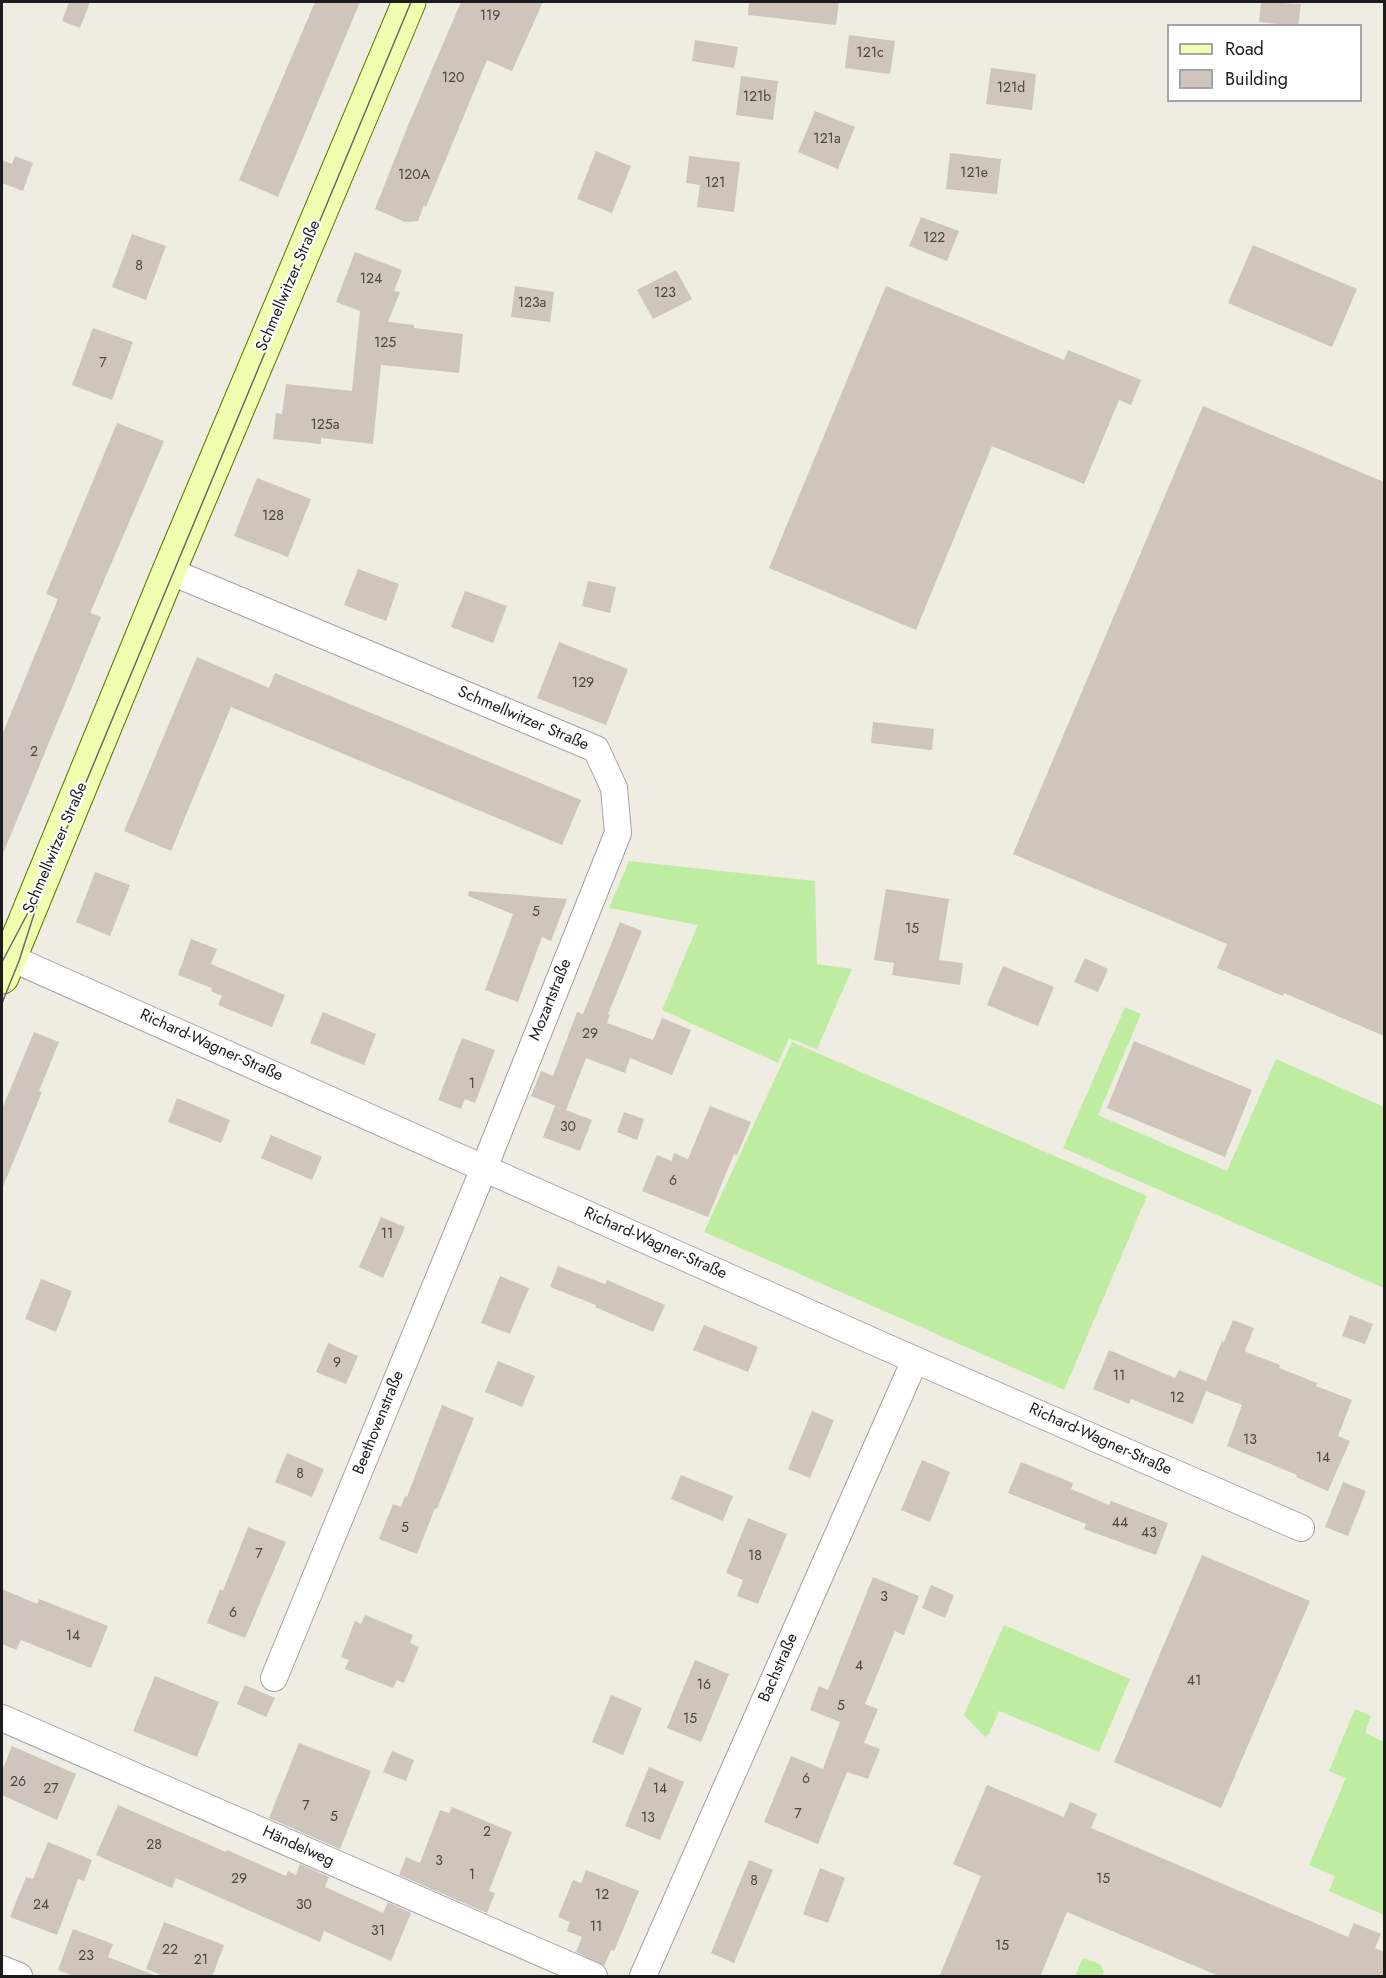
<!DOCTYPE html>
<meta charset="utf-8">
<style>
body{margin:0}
#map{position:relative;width:1386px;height:1978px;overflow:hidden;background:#efece1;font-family:Jost,sans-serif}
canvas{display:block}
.frame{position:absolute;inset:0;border:3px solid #1c1c1c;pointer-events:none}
.legend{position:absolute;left:1167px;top:24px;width:195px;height:78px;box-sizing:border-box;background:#fff;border:2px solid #a4a4a4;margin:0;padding:8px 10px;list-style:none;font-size:18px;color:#1c1c1c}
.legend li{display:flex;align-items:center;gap:12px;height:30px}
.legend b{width:30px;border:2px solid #a4a4a4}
</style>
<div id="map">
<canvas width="1386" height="1978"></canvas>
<div class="frame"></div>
<ul class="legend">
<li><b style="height:8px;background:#f1feaf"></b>Road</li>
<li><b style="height:16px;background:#cfc5ba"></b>Building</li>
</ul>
</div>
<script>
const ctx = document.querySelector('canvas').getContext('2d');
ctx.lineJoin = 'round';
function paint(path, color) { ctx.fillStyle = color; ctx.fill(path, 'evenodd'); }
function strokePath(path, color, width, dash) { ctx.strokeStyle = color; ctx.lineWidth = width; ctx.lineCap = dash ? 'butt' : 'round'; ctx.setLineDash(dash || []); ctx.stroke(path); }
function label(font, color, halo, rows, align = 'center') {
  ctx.font = font + ' Jost,sans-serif'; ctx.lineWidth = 4.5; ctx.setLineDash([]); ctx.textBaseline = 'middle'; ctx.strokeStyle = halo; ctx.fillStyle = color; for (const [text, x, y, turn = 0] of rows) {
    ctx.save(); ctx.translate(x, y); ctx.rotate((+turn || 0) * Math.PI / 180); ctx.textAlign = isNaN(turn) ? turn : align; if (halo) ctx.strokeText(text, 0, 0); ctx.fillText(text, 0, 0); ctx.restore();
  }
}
const grass = new Path2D(`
 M629,861L815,881L817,964L852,969L817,1049L789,1038L778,1063L662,1010L698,925L609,908Z
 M1125,1007L1141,1014L1098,1115L1227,1171L1276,1059L1384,1107V1288L1063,1148Z
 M792,1042L1147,1196L1064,1390L704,1232Z
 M1004,1625L1130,1679L1099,1752L999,1711L989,1734L985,1737L964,1715Z
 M1355,1709L1371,1716L1365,1733L1384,1742V1915L1329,1891L1335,1876L1309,1865L1346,1778L1329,1771Z
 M1083,1958L1100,1964L1104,1972L1102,1976H1075Z`);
const building = new Path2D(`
 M69,2H90L80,28L62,21Z
 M315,2H360L278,197L239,180Z
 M461,2H543L512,71L487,60L426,207L424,205L418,221L405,222L375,209L407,128Z
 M749,2H839L836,25L748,15Z
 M1261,2L1301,4L1298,26L1259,22Z
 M849,35L895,41L890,74L845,68Z
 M695,40L738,47L734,68L692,61Z
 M991,68L1036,74L1032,110L986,104Z
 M741,76L778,81L773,120L736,115Z
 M815,111L855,127L838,169L798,152Z
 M596,151L631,166L612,213L577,199Z
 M950,153L1001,159L997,194L946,189Z
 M15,156L33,163L23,191L2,183V160L12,164Z
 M689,156L740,162L734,212L697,207L700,185L686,183Z
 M921,217L959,231L947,261L909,246Z
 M132,234L166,246L146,300L112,287Z
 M1253,245L1357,289L1332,347L1228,303Z
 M355,252L402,270L394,291L400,292L388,322L414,325V328L463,334L459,373L381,365L373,444L321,438V444L273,439L276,413L282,414L286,384L352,391L360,311L336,302Z
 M676,270L692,299L653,319L637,290Z
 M515,286L554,292L550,322L511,317Z
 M886,286L1064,360L1068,350L1141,380L1131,405L1119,400L1084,484L992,446L916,630L769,568Z
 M93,328L133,342L112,400L72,385Z
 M1203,406L1384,482V1036L1284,993L1283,996L1217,968L1227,944L1013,854Z
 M117,423L164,441L90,613L101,617L2,856V735L58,599L46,594Z
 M257,478L311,499L288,557L234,536Z
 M358,569L399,584L386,621L344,605Z
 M588,581L616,587L610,613L582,606Z
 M465,591L507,606L493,643L451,627Z
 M559,642L628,669L606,725L537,698Z
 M197,657L269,688L275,673L581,800L562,845L231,707L171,851L124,831Z
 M873,722L934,729L932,750L871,743Z
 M95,872L130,885L110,936L76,922Z
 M886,889L949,899L939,960L963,963L960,985L892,975L894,963L874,960Z
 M469,891L567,899L551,941L542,937L518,1002L485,990L513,914L468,896Z
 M620,922L642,931L608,1014L610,1015L607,1023L653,1040L662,1018L691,1030L672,1075L630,1058L625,1073L586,1058L566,1110L531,1096L541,1071L553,1076L577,1012L583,1014Z
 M191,939L217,949L211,964L285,995L272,1027L218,1005L222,996L211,991L212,988L178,975Z
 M1085,958L1108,969L1098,992L1074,982Z
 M1003,966L1054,987L1038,1026L987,1005Z
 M323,1012L376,1034L364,1065L310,1043Z
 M34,1032L59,1042L39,1091L42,1092L2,1189V1109Z
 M462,1038L495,1050L475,1103L465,1099L461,1109L438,1100Z
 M1134,1041L1252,1090L1225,1157L1107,1108Z
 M177,1098L230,1120L221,1143L168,1122Z
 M555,1106L592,1120L580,1151L543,1137Z
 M710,1106L751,1122L737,1155L734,1154L708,1217L642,1191L657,1155L672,1161L674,1153L688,1159Z
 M624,1112L644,1119L637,1140L617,1132Z
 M271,1135L322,1157L312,1180L261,1158Z
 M381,1217L405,1227L383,1278L359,1267Z
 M558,1266L605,1284L607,1280L665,1305L653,1332L595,1307L596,1305L550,1287Z
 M500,1276L529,1288L510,1334L481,1323Z
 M41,1279L72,1291L56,1332L25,1319Z
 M1350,1315L1373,1324L1365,1344L1342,1336Z
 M1233,1320L1254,1328L1245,1350L1246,1352L1280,1365L1279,1368L1317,1383L1316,1386L1352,1400L1338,1436L1350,1441L1328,1491L1296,1477L1297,1475L1227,1446L1242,1405L1206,1391L1193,1424L1131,1399L1129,1404L1093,1389L1109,1350L1175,1378L1179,1370L1206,1381L1222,1341L1224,1342Z
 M704,1325L758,1347L748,1372L693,1350Z
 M328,1343L358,1356L346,1384L316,1372Z
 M498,1361L535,1376L522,1407L485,1392Z
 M442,1405L474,1418L437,1509L435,1508L417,1554L379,1539L393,1504L401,1507L405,1496L407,1497Z
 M812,1411L834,1420L810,1478L788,1469Z
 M287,1453L324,1469L312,1497L275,1482Z
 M922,1460L950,1472L930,1522L901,1510Z
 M1021,1462L1073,1483L1071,1489L1109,1505L1111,1501L1168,1523L1156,1555L1084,1529L1086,1524L1008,1493Z
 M681,1475L733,1496L723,1521L671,1499Z
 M1343,1482L1366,1491L1348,1536L1325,1527Z
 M748,1518L787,1534L758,1604L737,1596L743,1580L726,1573Z
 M248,1527L286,1542L245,1638L207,1623L220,1589L223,1591Z
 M1202,1555L1310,1601L1221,1808L1114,1762Z
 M873,1577L919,1596L904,1635L895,1631L865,1704L878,1709L864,1743L880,1749L868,1779L847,1772L818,1844L764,1822L791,1756L823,1769L840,1722L810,1710L819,1686L828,1690Z
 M931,1585L954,1595L945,1618L922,1608Z
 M2,1589L37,1604L39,1599L108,1626L91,1668L21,1640L16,1650L2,1644Z
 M365,1615L413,1635L410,1643L419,1647L404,1683L397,1680L393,1688L345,1669L349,1660L341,1657L355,1621L361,1624Z
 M695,1660L729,1674L701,1742L667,1728Z
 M155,1676L219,1702L197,1757L133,1731Z
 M245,1685L275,1698L266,1717L237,1704Z
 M611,1695L642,1708L623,1755L592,1742Z
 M299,1743L371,1771L340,1849L269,1818Z
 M12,1746L76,1774L57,1820L2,1795V1771Z
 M392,1751L414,1760L406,1781L383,1772Z
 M649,1767L684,1782L660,1840L625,1826Z
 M987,1785L1064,1817L1070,1802L1097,1814L1091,1828L1348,1937L1354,1923L1381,1934L1375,1948L1384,1952V1977H1221L1067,1912L1040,1977H939L981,1876L953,1864Z
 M118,1805L226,1852L227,1850L286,1876L288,1871L296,1875L300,1864L329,1877L325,1887L383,1913L388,1902L411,1913L391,1961L324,1931L320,1942L176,1878L172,1888L96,1855Z
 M452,1807L512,1832L489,1891L495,1893L487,1913L399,1875L406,1857L420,1863L440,1810L449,1813Z
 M48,1842L92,1860L84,1881L78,1879L57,1935L10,1917L26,1877L33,1879Z
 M749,1860L773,1870L734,1963L711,1953Z
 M820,1868L845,1878L828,1923L803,1914Z
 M586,1870L639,1891L614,1951L611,1950L604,1966L576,1952L582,1937L567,1931L570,1922L558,1917L573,1880L581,1883Z
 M164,1922L224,1945L212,1977H166L146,1969Z
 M73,1929L113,1944L108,1957L154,1975V1977H76L58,1970Z`);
const street = new Path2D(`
 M169,571L596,749L614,788L618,833L484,1168L274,1678
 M2,954L897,1352L1301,1528
 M2,1718L594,1976
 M2,1969L19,1976
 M643,1976L915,1360`);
const secondary = new Path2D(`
 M2,977L169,571L409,2`);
const tram = new Path2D(`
 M2,962L31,907
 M2,1003L19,961L44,883L411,2`);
const numberNames = [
 ["119",490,17],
 ["121c",870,54],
 ["120",453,79],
 ["121d",1011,89],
 ["121b",757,98],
 ["121a",827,140],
 ["121e",974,174],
 ["120A",414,176],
 ["121",715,184],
 ["122",934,239],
 ["8",139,267],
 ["124",371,280],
 ["123",665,294],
 ["123a",532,304],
 ["125",385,344],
 ["7",103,364],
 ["125a",325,426],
 ["128",273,517],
 ["129",583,684],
 ["2",34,753],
 ["5",536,913],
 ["15",912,930],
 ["29",590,1035],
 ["1",472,1085],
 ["30",568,1128],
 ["6",673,1182],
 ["11",387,1235],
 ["9",337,1364],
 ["11",1119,1377],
 ["12",1177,1399],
 ["13",1250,1441],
 ["14",1323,1459],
 ["8",300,1475],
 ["44",1120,1524],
 ["5",405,1529],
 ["43",1149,1534],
 ["7",259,1555],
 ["18",755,1557],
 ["3",884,1598],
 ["6",233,1614],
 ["14",73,1637],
 ["4",859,1667],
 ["41",1194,1682],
 ["16",704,1686],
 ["5",841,1707],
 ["15",690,1720],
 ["6",806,1780],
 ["26",18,1783],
 ["27",51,1790],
 ["14",660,1790],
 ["7",306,1807],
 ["7",798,1815],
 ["5",334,1818],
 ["13",648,1819],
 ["2",487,1833],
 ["28",154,1846],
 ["3",439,1862],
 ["1",472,1876],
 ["29",239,1880],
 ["15",1103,1880],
 ["8",754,1882],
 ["12",602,1896],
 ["24",41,1906],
 ["30",304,1906],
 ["11",596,1928],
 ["31",378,1932],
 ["15",1002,1947],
 ["22",170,1951],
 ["23",86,1957],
 ["21",201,1961]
];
const streetNames = [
 ["Schmellwitzer Straße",289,286,-67],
 ["Schmellwitzer Straße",523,719,23],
 ["Schmellwitzer Straße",56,848,-67],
 ["Mozartstraße",551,1000,-68],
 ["Richard-Wagner-Straße",211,1046,24],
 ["Richard-Wagner-Straße",655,1244,24],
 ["Beethovenstraße",379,1423,-68],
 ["Richard-Wagner-Straße",1100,1440,24],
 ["Bachstraße",779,1668,-66],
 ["Händelweg",298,1847,24]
];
paint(grass, '#beeda2');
paint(building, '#cfc5ba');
strokePath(street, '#a3a3a3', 28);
strokePath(secondary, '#5c7700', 35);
strokePath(street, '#fff', 26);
strokePath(secondary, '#f1feaf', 33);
strokePath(tram, '#6a6a6a', 1.5);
label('14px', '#494644', null, numberNames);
label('16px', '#1c1c1c', '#fff', streetNames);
</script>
